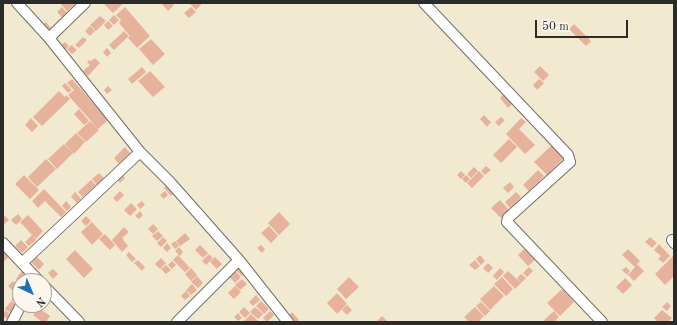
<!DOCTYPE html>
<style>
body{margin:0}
#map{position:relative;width:677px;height:325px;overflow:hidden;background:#f2e9d1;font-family:"Old Standard TT",serif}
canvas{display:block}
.frame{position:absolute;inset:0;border:4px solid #2b2b2b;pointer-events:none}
.north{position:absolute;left:12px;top:273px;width:40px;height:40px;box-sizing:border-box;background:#fbf7ec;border:1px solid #a8a59f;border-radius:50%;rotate:136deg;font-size:11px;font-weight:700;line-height:16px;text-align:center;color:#2b2b2b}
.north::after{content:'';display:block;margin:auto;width:14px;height:18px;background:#1f6fb2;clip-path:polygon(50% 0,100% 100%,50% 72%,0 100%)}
.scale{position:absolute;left:535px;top:20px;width:93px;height:18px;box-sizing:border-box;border:2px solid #2b2b2b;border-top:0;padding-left:5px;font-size:12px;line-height:14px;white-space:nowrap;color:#2b2b2b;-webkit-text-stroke:3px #fbf7ec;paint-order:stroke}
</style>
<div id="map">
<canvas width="677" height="325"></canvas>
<div class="frame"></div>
<div class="north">N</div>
<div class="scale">50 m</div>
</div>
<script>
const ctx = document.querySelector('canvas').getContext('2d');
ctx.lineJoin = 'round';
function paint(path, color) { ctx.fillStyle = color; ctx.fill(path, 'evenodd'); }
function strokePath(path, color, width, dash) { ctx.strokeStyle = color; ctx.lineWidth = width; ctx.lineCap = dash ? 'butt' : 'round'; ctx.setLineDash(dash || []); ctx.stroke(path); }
const building = new Path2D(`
 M60,3H76L67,11Z
 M103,3H124L113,13Z
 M161,3H172L174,5L168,11Z
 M192,3H200L201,5L196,10L190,4Z
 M62,7L67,13L63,18L57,12Z
 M125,7L150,36L137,48L128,38L130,36L119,23L121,20L116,15Z
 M191,7L196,12L189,18L184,13Z
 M114,15L119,20L114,25L109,20Z
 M100,16L106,21L96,31L90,25Z
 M108,21L113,26L108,30L104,25Z
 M46,22L51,28L48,31L42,25Z
 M574,24L591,41L586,46L569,29Z
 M90,26L95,31L90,36L85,31Z
 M124,31L129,36L114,50L109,45Z
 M83,37L87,40L79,48L75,45Z
 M151,39L165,54L153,65L139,49Z
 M65,42L69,46L65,50L60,46Z
 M72,45L77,50L72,54L67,49Z
 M107,48L111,53L107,57L103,52Z
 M95,58L100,63L88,76L83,71L90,65L87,62L89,60L91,61Z
 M540,66L549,75L543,81L534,72Z
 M142,67L146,72L132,84L128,79Z
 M150,71L165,87L153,97L138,81Z
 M72,79L108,120L98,129L68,95L74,90L67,83Z
 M539,79L544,83L537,90L533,85Z
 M65,83L72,90L68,93L62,86Z
 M108,86L112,90L107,94L104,90Z
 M59,91L65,97L66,95L70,99L42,126L33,117Z
 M504,94L513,103L508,108L500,98Z
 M79,109L89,121L84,125L74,114Z
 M484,115L491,122L487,127L480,119Z
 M501,117L505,120L499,126L495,122Z
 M31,118L38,126L32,132L25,125Z
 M521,118L526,122L519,129L535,145L525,154L506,134Z
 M90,121L99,130L86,142L77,133Z
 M76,133L85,142L74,154L65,144Z
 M509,139L517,147L501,163L493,155Z
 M64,144L73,153L57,169L48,159Z
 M552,145L564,158L547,175L534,162Z
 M125,147L130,153L119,164L114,158Z
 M46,159L56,169L37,187L28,177Z
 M486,166L491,170L485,175L481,171Z
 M474,167L478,171L471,178L467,174Z
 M538,170L544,176L529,191L523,185Z
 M461,171L465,175L461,179L457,175Z
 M479,171L484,176L472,188L467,183Z
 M99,173L104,178L97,185L92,179Z
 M121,173L125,178L120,183L116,178Z
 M24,175L39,190L30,199L15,184Z
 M466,175L470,179L466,183L462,179Z
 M91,180L96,185L83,197L78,192Z
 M510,182L514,187L508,193L503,188Z
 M168,184L175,192L171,196L164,188Z
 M44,189L66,212L61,217L45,201L38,208L32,201Z
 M120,191L124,195L117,202L113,198Z
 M165,191L168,195L164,199L160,195Z
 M75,192L81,199L77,203L71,197Z
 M516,192L521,197L510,208L505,202Z
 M500,200L509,210L501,218L491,208Z
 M66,201L71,207L67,211L62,206Z
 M142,201L145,205L140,209L137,205Z
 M131,203L137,209L130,216L124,210Z
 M140,211L143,215L139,219L135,216Z
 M279,212L290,224L279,235L268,223Z
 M3,214L9,220L3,225Z
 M18,214L22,219L16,225L11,220Z
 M28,215L43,231L36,239L20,222Z
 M86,216L91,221L86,226L81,221Z
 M92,222L103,234L92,245L81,232Z
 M153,224L158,229L153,234L148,229Z
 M269,226L278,236L271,243L261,233Z
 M124,227L129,232L122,238L124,239L123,240L128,246L122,252L112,240Z
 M158,231L163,236L157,241L152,236Z
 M185,233L190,239L180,246L176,241Z
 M105,234L115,245L110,250L99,239Z
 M32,235L36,240L29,246L25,242Z
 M163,237L167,241L161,247L157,243Z
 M650,237L657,243L652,248L645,242Z
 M21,240L28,247L22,253L15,246Z
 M175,241L179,246L175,249L171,244Z
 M167,243L171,248L167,252L163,248Z
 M659,244L670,256L663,263L658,259L661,256L654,250Z
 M200,245L208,253L203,258L195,250Z
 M261,245L265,249L262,253L257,248Z
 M179,247L183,252L180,256L175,251Z
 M524,249L535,260L528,266L518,255Z
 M628,249L640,261L637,264L644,271L634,281L628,275L635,267L622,255Z
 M4,250L10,256L3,262V251Z
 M75,250L93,269L84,278L66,259Z
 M129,252L136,259L132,262L126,255Z
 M209,254L213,258L206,265L202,261Z
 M178,255L190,268L185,272L173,260Z
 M480,255L485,261L481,265L476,259Z
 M674,255V276L665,285L655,274Z
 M37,257L44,264L39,270L31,262Z
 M215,257L222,264L217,269L210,262Z
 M161,258L166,263L160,269L155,264Z
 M138,260L145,267L142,271L134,263Z
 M475,260L480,266L475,270L469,265Z
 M172,261L176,265L172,269L168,265Z
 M488,263L493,268L488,273L483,268Z
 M166,265L171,270L166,274L161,269Z
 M237,267L244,274L242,276L235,269Z
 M529,267L533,271L527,277L523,273Z
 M626,267L630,271L627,275L622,270Z
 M191,268L197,275L191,281L185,274Z
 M233,268L241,277L235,283L227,274Z
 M500,268L504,272L497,280L493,276Z
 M53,269L58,274L53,279L48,273Z
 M22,271L31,279L29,281H20V283L16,279Z
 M508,271L521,283L515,289L503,276Z
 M521,274L526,278L521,283L517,278Z
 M197,276L203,283L198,288L191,282Z
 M349,277L359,287L346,299L337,289Z
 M502,277L513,289L506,296L494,284Z
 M625,278L632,285L623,294L616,287Z
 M242,279L247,284L240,290L235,285Z
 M13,281L18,286L13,291L8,286Z
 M192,284L197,290L191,295L186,290Z
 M235,286L241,292L234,299L228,293Z
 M494,286L504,296L490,310L480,299Z
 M562,289L574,302L560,316L547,303Z
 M186,291L190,296L185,300L181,296Z
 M15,293L20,296L17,304L11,300Z
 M337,293L347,304L337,314L327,303Z
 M256,295L260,300L253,306L249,302Z
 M11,301L17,305L11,313L5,309Z
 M261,301L269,309L264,314L256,306Z
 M481,302L490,311L485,316L476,306Z
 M667,302L671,306L667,311L662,307Z
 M347,305L352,310L347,315L342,310Z
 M244,307L250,313L245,318L239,312Z
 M255,307L263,314L258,319L250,312Z
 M475,307L484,316L478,322H469L464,317Z
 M39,308L50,316L46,322H42L33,315Z
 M5,310L10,314L7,319L3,316Z
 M662,310L672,318L668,322H658L654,318Z
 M270,311L274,315L267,322L263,318Z
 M554,311L559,317L554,322H546L544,320Z
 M292,312L299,320L297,322H292L287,317Z
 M238,313L242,318L238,321L234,317Z
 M251,314L258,321L256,322H243Z
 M382,316L387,321L386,322H376Z`);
const minor = new Path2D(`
 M17,3L49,38L140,152L170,182L239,260
 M424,3L568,155L570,162L508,218L507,222L602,322
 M49,38L85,3
 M672,240L674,243
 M3,243L39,281
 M22,263L140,152
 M44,286L79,322
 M12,322L21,305
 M177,322L239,260L288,322`);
paint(building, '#e7b29b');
strokePath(minor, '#716e65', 12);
strokePath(minor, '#fff', 10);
</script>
